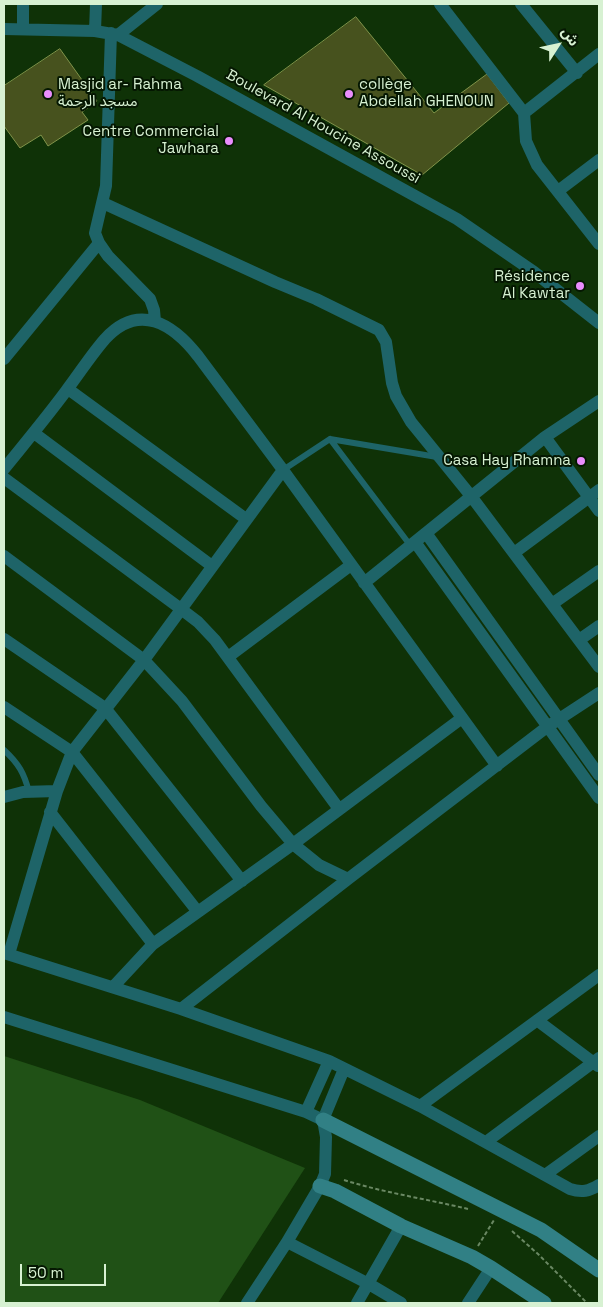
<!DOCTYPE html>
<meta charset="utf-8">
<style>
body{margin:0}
#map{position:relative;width:603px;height:1307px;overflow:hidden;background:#0f3207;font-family:"Space Grotesk","Noto Sans Arabic",sans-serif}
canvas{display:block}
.frame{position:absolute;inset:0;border:5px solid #d7f1d2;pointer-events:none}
.north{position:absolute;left:533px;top:20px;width:50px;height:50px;-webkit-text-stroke:4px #051702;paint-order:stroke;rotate:55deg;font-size:14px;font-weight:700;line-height:20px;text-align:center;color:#d7f1d2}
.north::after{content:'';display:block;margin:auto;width:18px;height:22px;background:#d7f1d2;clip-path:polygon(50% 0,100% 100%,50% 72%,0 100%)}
.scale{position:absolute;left:20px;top:1264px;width:86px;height:22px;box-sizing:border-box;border:2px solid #d7f1d2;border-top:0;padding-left:6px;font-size:15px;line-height:18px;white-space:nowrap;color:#d7f1d2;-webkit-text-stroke:4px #051702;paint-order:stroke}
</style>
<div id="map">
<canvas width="603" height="1307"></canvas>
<div class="frame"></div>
<div class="north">ش</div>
<div class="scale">50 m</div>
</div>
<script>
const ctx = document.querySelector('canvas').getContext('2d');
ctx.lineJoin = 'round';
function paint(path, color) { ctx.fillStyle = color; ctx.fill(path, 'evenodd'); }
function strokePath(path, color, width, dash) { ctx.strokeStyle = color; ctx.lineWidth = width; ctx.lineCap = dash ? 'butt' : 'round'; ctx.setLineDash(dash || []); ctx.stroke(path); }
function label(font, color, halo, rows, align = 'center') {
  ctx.font = font + ' "Space Grotesk","Noto Sans Arabic",sans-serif'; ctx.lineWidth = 4; ctx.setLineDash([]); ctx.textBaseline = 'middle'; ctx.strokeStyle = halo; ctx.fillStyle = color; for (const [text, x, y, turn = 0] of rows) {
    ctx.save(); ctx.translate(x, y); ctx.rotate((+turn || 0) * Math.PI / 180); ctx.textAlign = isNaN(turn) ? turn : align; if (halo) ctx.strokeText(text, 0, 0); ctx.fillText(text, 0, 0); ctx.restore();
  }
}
const green = new Path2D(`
 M4,1056L140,1100L305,1168L218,1303H4Z`);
const building = new Path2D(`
 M356,17L434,113L487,74L509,103L422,175L264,85Z
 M60,49L97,101L82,112L88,120L48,146L41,135L20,148L4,126V86Z`);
const path = new Path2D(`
 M344,1180C385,1193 427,1199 468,1209
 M512,1231L538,1254L587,1303
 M478,1246L494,1220`);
const lane = new Path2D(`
 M330,439L410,545
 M283,470L330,439L437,457
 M4,750C19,764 24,773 29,792`);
const street = new Path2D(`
 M440,4L524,113L526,141L537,165L599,244
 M521,4L577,73
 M4,29L95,31L118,35L197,76L457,219L534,272L599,323
 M23,29V4
 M95,31L96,4
 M111,33L106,186L95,233L99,243L108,256L150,299L154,310L155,321
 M118,35L157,4
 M524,113L599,54
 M558,191L599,160
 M103,203L275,282L316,299L379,330L386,342L392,383L396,396L411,422L471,496L599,667
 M4,359L99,243
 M68,389L246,519
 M34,433L212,566
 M545,437L599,511
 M4,469C25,443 46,418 66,391C79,374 91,355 105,339C139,302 173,324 198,356L283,470L497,766
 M4,478L181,609L198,622L215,640L339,809
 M426,533L599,775
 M415,542L599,798
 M514,553L599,490
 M4,556L144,660L182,701L261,806L293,844L319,865L348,879
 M364,583L545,437L599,401
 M552,604L599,571
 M4,639L105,708L242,881
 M579,640L599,626
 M228,657L351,565
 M4,707L72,752L198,912
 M4,797L23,792L57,791
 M50,812L153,944
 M4,953L181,1009L329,1061L420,1106L570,1189C582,1193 589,1191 599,1185
 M9,954L57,791L72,752L144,660L283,470
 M113,987L153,944L293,844L462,718
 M181,1009L348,879L547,727L599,693
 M4,1017L306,1112L323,1120
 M538,1021L598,1066
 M420,1106L599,975
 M306,1112L329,1061
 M486,1142L599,1058
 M545,1175L599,1136
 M287,1242L369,1284L401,1303
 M247,1303L287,1242L320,1186L325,1174L326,1137L323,1120L344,1069
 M357,1303L401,1226
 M468,1303L491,1268`);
const secondary = new Path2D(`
 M323,1120L541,1230L599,1270
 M320,1186L335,1191L401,1226L472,1257L491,1268L544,1303`);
const markers = [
 [48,94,5,"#ea8dfd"],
 [349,94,5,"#ea8dfd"],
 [229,141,5,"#ea8dfd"],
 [580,286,5,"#ea8dfd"],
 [581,461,5,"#ea8dfd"]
];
const poiNames = [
 ["Masjid ar- Rahma",58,85,"left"],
 ["مسجد الرحمة",58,102,"left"],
 ["collège",359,85,"left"],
 ["Abdellah GHENOUN",359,102,"left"],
 ["Centre Commercial",219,132],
 ["Jawhara",219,149],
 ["Résidence",570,277],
 ["Al Kawtar",570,294],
 ["Casa Hay Rhamna",571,461]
];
const streetNames = [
 ["Boulevard Al Houcine Assoussi",323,127,29]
];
paint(green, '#205116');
paint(building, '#47521e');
strokePath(building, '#81934a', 1);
strokePath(path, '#6a8863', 2, [4, 2.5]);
strokePath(lane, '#1e6468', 6);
strokePath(street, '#1e6468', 12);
strokePath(secondary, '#318085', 15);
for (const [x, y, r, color] of markers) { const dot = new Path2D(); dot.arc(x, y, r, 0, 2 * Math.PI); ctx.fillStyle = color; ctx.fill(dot); strokePath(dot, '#051702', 2); }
label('15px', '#d7f1d2', '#051702', poiNames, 'right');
label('15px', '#d7f1d2', '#051702', streetNames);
</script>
